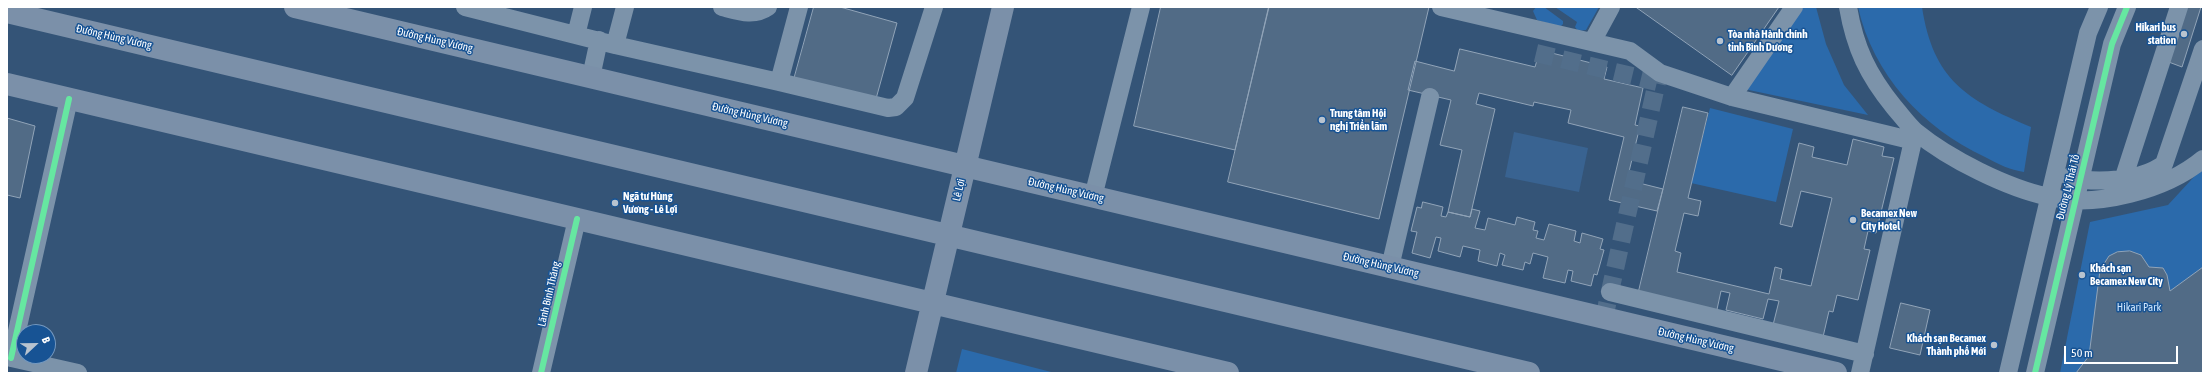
<!DOCTYPE html>
<meta charset="utf-8">
<style>
body{margin:0}
#map{position:relative;width:2210px;height:380px;overflow:hidden;background:#345477;font-family:"Asap Condensed",sans-serif}
canvas{display:block}
.frame{position:absolute;inset:0;border:8px solid #fff;pointer-events:none}
.north{position:absolute;left:16px;top:324px;width:40px;height:40px;box-sizing:border-box;background:#175394;border:1px solid #7498bf;border-radius:50%;rotate:68deg;font-size:11px;font-weight:700;line-height:16px;text-align:center;color:#fff}
.north::after{content:'';display:block;margin:auto;width:14px;height:18px;background:#b8c3cf;clip-path:polygon(50% 0,100% 100%,50% 72%,0 100%)}
.scale{position:absolute;left:2064px;top:346px;width:114px;height:18px;box-sizing:border-box;border:2px solid #fff;border-top:0;padding-left:5px;font-size:12px;line-height:14px;white-space:nowrap;color:#fff;-webkit-text-stroke:3px #175394;paint-order:stroke}
</style>
<div id="map">
<canvas width="2210" height="380"></canvas>
<div class="frame"></div>
<div class="north">B</div>
<div class="scale">50 m</div>
</div>
<script>
const ctx = document.querySelector('canvas').getContext('2d');
ctx.lineJoin = 'round';
function paint(path, color) { ctx.fillStyle = color; ctx.fill(path, 'evenodd'); }
function strokePath(path, color, width, dash) { ctx.strokeStyle = color; ctx.lineWidth = width; ctx.lineCap = dash ? 'butt' : 'round'; ctx.setLineDash(dash || []); ctx.stroke(path); }
function label(font, color, halo, rows, align = 'center') {
  ctx.font = font + ' "Asap Condensed",sans-serif'; ctx.lineWidth = 3; ctx.setLineDash([]); ctx.textBaseline = 'middle'; ctx.strokeStyle = halo; ctx.fillStyle = color; for (const [text, x, y, turn = 0] of rows) {
    ctx.save(); ctx.translate(x, y); ctx.rotate((+turn || 0) * Math.PI / 180); ctx.textAlign = isNaN(turn) ? turn : align; if (halo) ctx.strokeText(text, 0, 0); ctx.fillText(text, 0, 0); ctx.restore();
  }
}
const green = new Path2D(`
 M1536,7H1544L1563,21V24L1560,27L1537,20L1533,11Z
 M1555,7H1599L1586,30L1578,31L1575,27L1577,22Z
 M1803,7H1816L1826,44L1844,85L1868,115L1744,89Z
 M1858,7H1922C1933,80 1967,100 2031,127L2024,172C2010,170 1998,164 1985,157C1923,128 1873,75 1858,7Z
 M1710,108L1793,129L1776,202L1691,183Z
 M2203,167V373H2060L2090,222L2168,205Z
 M962,349L1055,373H956Z`);
const water = new Path2D(`
 M1514,132L1588,148L1579,192L1505,177Z`);
const building = new Path2D(`
 M814,7H840L897,23L874,106L793,83Z
 M1161,7H1269L1235,150L1134,126Z
 M1269,7H1429L1379,219L1228,182Z
 M1636,7H1779L1732,75Z
 M2184,7H2201L2182,67L2166,61Z
 M1460,49L1535,67L1540,50L1607,67L1604,79L1643,88L1635,125L1640,126L1627,180L1663,189L1657,211L1609,200L1624,137L1568,123L1571,110L1534,102L1533,106L1479,93L1476,104L1495,109L1470,217L1448,212L1462,150L1440,145L1451,100L1408,90L1415,61L1454,71Z
 M1683,107L1708,113L1688,198L1701,201L1698,216L1684,213L1675,251L1681,253L1677,272L1769,294L1775,267L1782,269L1780,279L1811,286L1832,198L1801,191L1792,227L1780,224L1799,143L1814,147L1812,157L1847,165L1853,139L1884,147L1882,156L1894,158L1876,233L1868,231L1864,249L1870,250L1858,300L1837,295L1833,312L1829,311L1823,337L1773,325L1779,301L1768,299L1763,319L1726,310L1730,293L1721,291L1716,314L1638,295Z
 M7,118L35,126L20,198L7,195Z
 M1423,202L1443,207L1441,216L1446,217L1448,212L1470,217L1472,209L1480,211L1475,228L1485,230L1488,218L1515,225L1517,217L1535,222L1533,230L1538,231L1536,238L1544,240L1549,224L1576,231L1574,241L1580,243L1582,233L1603,239L1600,249L1604,250L1597,275L1594,274L1591,286L1571,281L1573,271L1568,270L1565,283L1543,278L1548,257L1533,253L1530,264L1525,262L1523,270L1502,265L1505,255L1500,253L1497,266L1478,261L1480,250L1463,246L1460,257L1438,251L1441,238L1436,237L1430,258L1412,253L1417,232L1411,231L1417,207L1421,208Z
 M2130,251L2141,255L2149,267L2163,268L2167,275L2170,291L2203,267V373H2076L2089,356L2100,270L2109,256L2117,252Z
 M1901,303L1930,310L1920,355L1890,348Z`);
const minorTunnel = new Path2D(`
 M1536,53L1657,82L1604,318`);
const minor = new Path2D(`
 M465,7L615,45L779,82
 M722,7C738,11 754,17 768,7
 M799,7L779,82L888,108L896,107L905,98L934,7
 M1441,7L1630,51L1660,73L1732,97L1914,141
 M1848,7C1855,48 1868,75 1894,107C1901,115 1908,125 1916,132C1949,159 2007,188 2049,197C2097,208 2166,190 2203,159
 M576,35L583,7
 M1592,42L1611,7
 M615,45L625,7
 M591,77L599,40
 M1732,97L1794,7
 M2069,177C2096,184 2141,181 2164,164L2203,49
 M2121,186L2179,7
 M1093,197L1141,7
 M1390,267L1430,97
 M1610,292L1865,354
 M7,357L78,373
 M11,358L69,99
 M541,373L577,219
 M1860,373L1915,132
 M2008,373L2088,33L2099,7
 M2035,373L2112,44L2127,7`);
const major = new Path2D(`
 M295,7L1836,373
 M7,12L1529,373
 M7,84L1228,373
 M916,373L1003,7`);
const cycleway = new Path2D(`
 M11,358L69,99
 M541,373L577,219
 M2035,373L2112,44L2127,7`);
const markers = [
 [2184,34,4,"#b8c3cf"],
 [1720,41,4,"#b8c3cf"],
 [1322,120,4,"#b8c3cf"],
 [615,203,4,"#b8c3cf"],
 [1853,220,4,"#b8c3cf"],
 [2082,275,4,"#b8c3cf"],
 [1994,345,4,"#b8c3cf"]
];
const poiNames = [
 ["Hikari bus",2176,28,"right"],
 ["station",2176,41,"right"],
 ["Tòa nhà Hành chính",1728,35],
 ["tỉnh Bình Dương",1728,48],
 ["Trung tâm Hội",1330,114],
 ["nghị Triển lãm",1330,127],
 ["Ngã tư Hùng",623,197],
 ["Vương - Lê Lợi",623,210],
 ["Becamex New",1861,214],
 ["City Hotel",1861,227],
 ["Khách sạn",2090,269],
 ["Becamex New City",2090,282],
 ["Khách sạn Becamex",1986,339,"right"],
 ["Thành phố Mới",1986,352,"right"]
];
const streetNames = [
 ["Đường Hùng Vương",114,37,13],
 ["Đường Hùng Vương",435,40,13],
 ["Đường Hùng Vương",750,115,13],
 ["Đường Lý Thái Tổ",2068,187,-76],
 ["Lê Lợi",959,190,-77],
 ["Đường Hùng Vương",1066,190,13],
 ["Đường Hùng Vương",1381,265,13],
 ["Lãnh Binh Thăng",549,294,-77],
 ["Đường Hùng Vương",1696,340,13]
];
const parkNames = [
 ["Hikari Park",2139,308]
];
paint(green, '#2b6aab');
paint(water, '#396391');
paint(building, '#516b86');
strokePath(building, '#91a4b8', 1);
strokePath(minorTunnel, '#526e8b', 18, [18, 9]);
strokePath(minor, '#7c93aa', 18);
strokePath(major, '#7b90a9', 22);
strokePath(cycleway, '#66e7a1', 6);
for (const [x, y, r, color] of markers) { const dot = new Path2D(); dot.arc(x, y, r, 0, 2 * Math.PI); ctx.fillStyle = color; ctx.fill(dot); strokePath(dot, '#175394', 1.5); }
label('bold 11px', '#fff', '#175394', poiNames, 'left');
label('11px', '#fff', '#175394', streetNames);
label('11px', '#cee5fc', '#175394', parkNames);
</script>
